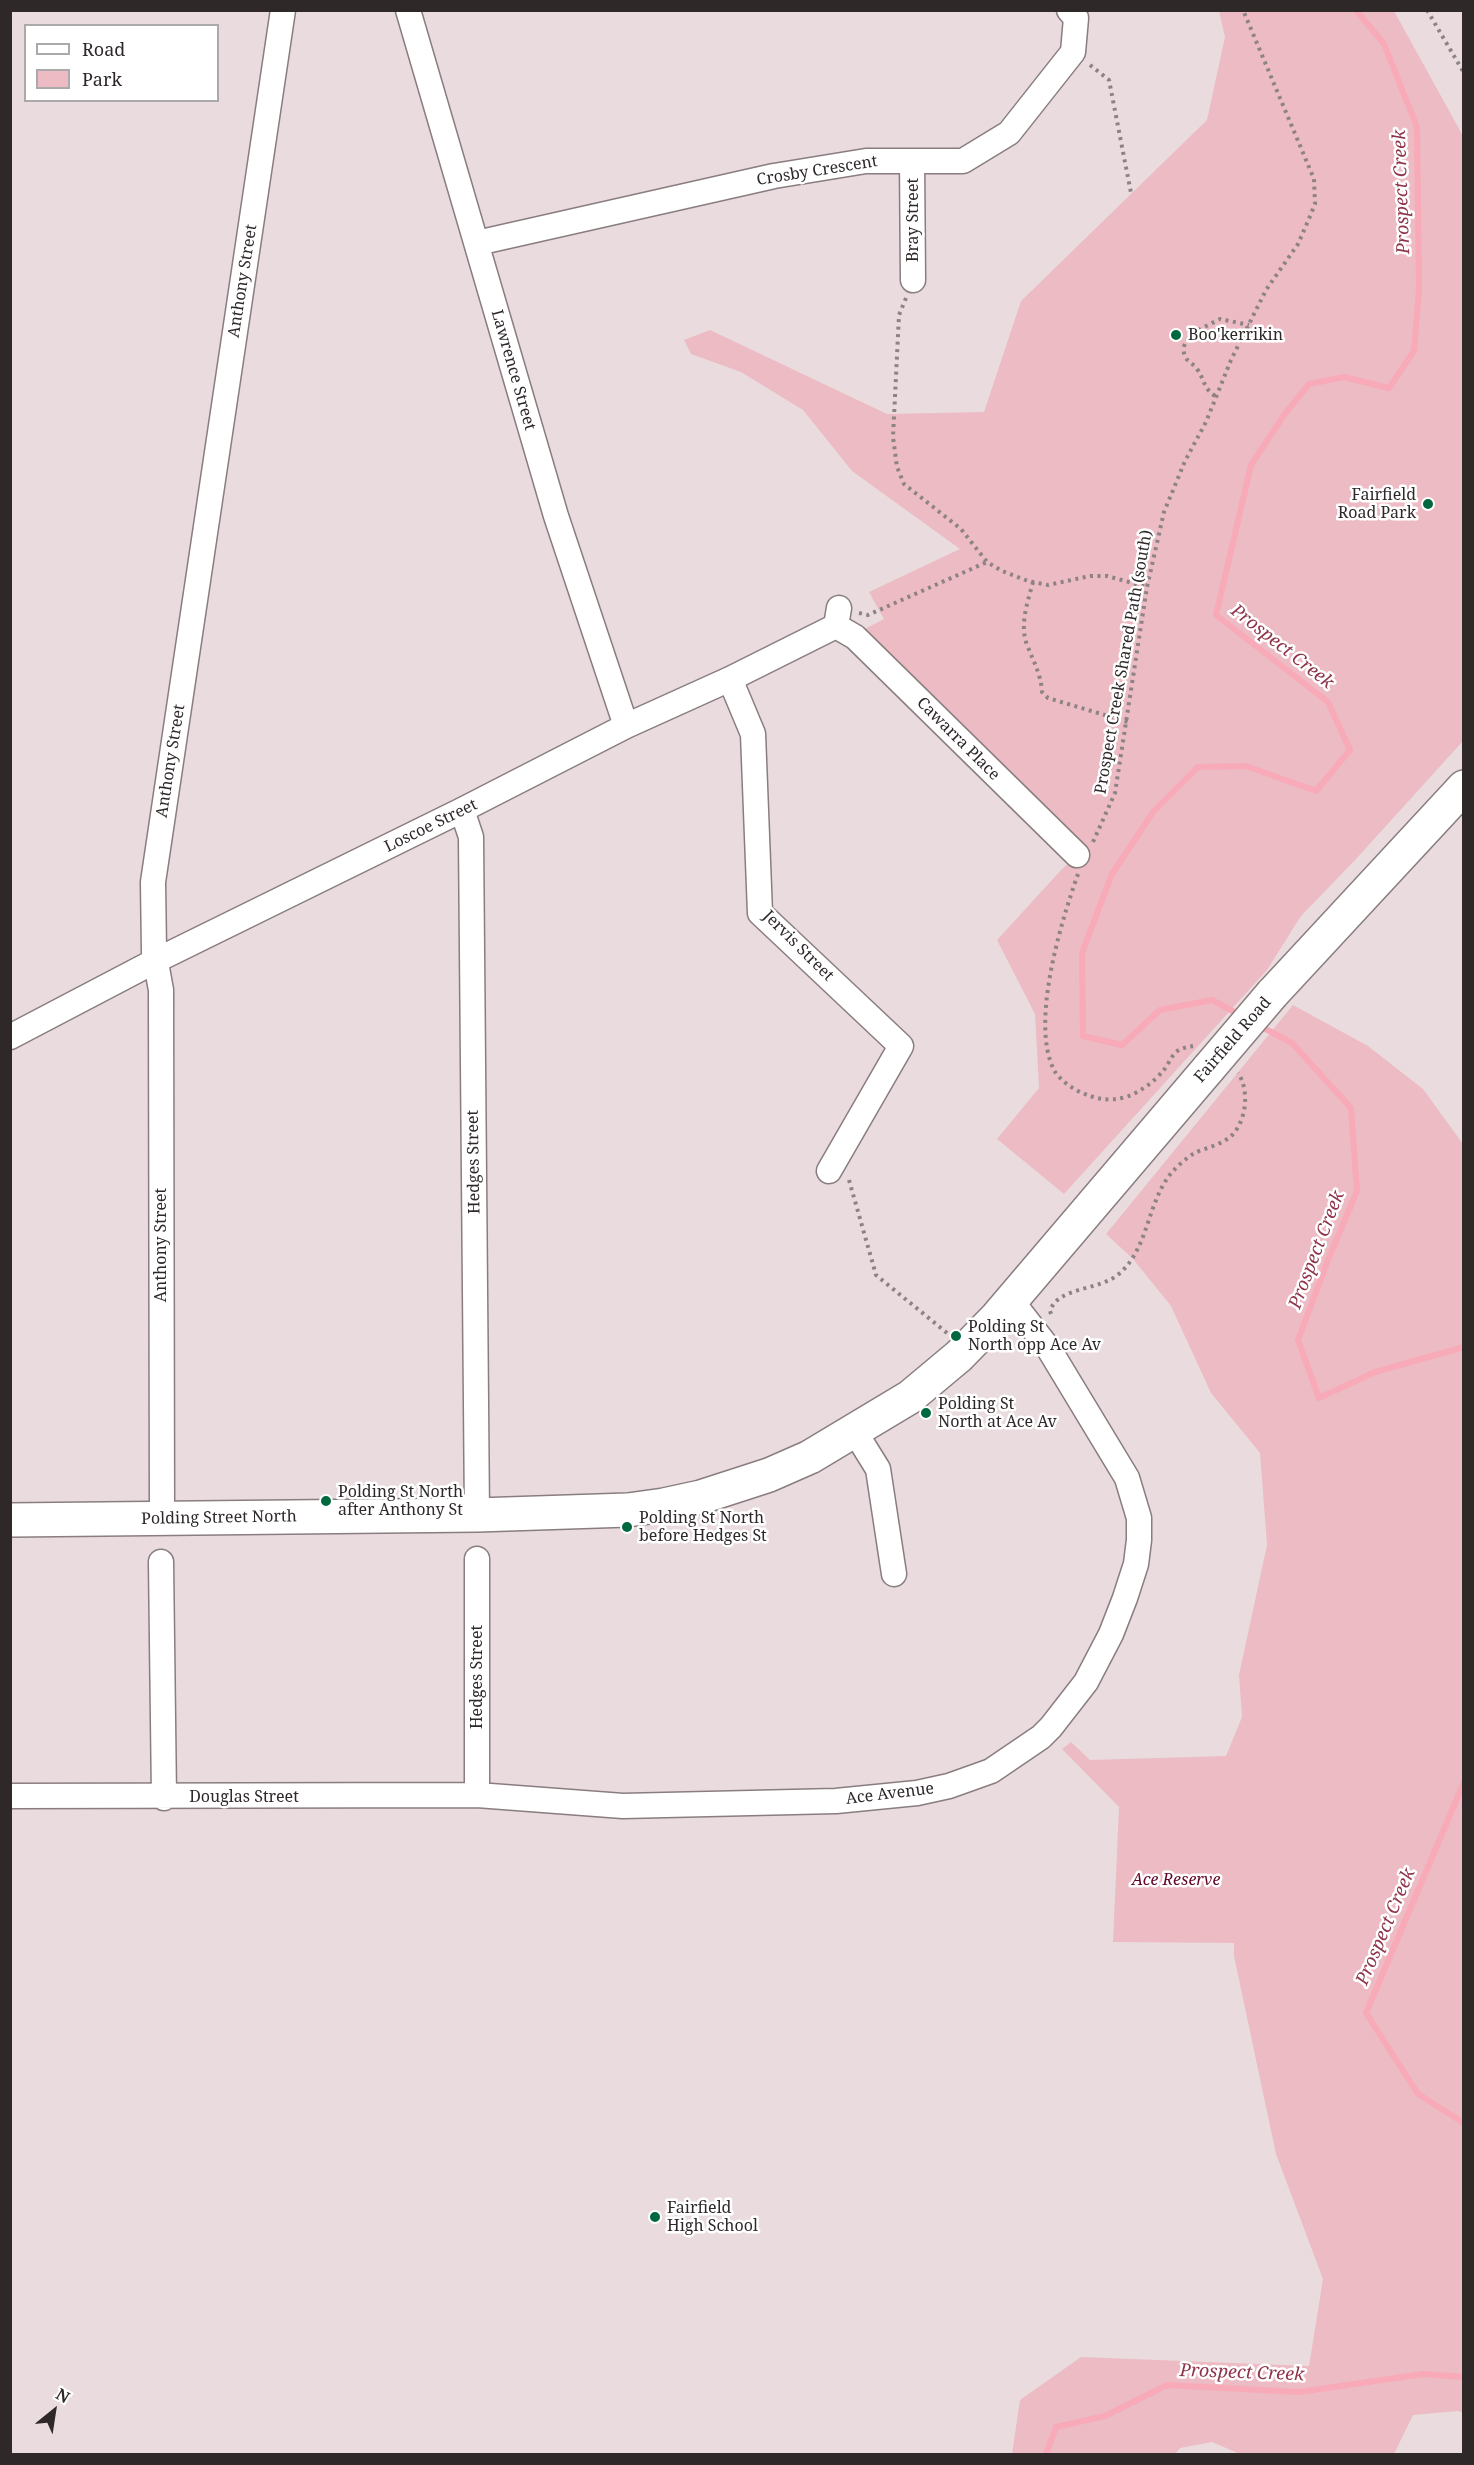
<!DOCTYPE html>
<style>
body{margin:0}
#map{position:relative;width:1474px;height:2465px;overflow:hidden;background:#eadcde;font-family:"Noto Serif",serif}
canvas{display:block}
.frame{position:absolute;inset:0;border:12px solid #2e2829;pointer-events:none}
.legend{position:absolute;left:24px;top:24px;width:195px;height:78px;box-sizing:border-box;background:#fff;border:2px solid #aba9a9;margin:0;padding:8px 10px;list-style:none;font-size:18px;color:#2e2829}
.legend li{display:flex;align-items:center;gap:12px;height:30px}
.legend b{width:30px;border:2px solid #aba9a9}
.north{position:absolute;left:24px;top:2381px;width:60px;height:60px;-webkit-text-stroke:4px #fff;paint-order:stroke;rotate:30deg;font-size:16px;font-weight:700;line-height:24px;text-align:center;color:#2e2829}
.north::after{content:'';display:block;margin:auto;width:21px;height:27px;background:#2e2829;clip-path:polygon(50% 0,100% 100%,50% 72%,0 100%)}
</style>
<div id="map">
<canvas width="1474" height="2465"></canvas>
<div class="frame"></div>
<ul class="legend">
<li><b style="height:8px;background:#fff"></b>Road</li>
<li><b style="height:16px;background:#ecbbc3"></b>Park</li>
</ul>
<div class="north">N</div>
</div>
<script>
const ctx = document.querySelector('canvas').getContext('2d');
ctx.lineJoin = 'round';
function paint(path, color) { ctx.fillStyle = color; ctx.fill(path, 'evenodd'); }
function strokePath(path, color, width, dash) { ctx.strokeStyle = color; ctx.lineWidth = width; ctx.lineCap = dash ? 'butt' : 'round'; ctx.setLineDash(dash || []); ctx.stroke(path); }
function label(font, color, halo, rows, align = 'center') {
  ctx.font = font + ' "Noto Serif",serif'; ctx.lineWidth = 5; ctx.setLineDash([]); ctx.textBaseline = 'middle'; ctx.strokeStyle = halo; ctx.fillStyle = color; for (const [text, x, y, turn = 0] of rows) {
    ctx.save(); ctx.translate(x, y); ctx.rotate((+turn || 0) * Math.PI / 180); ctx.textAlign = isNaN(turn) ? turn : align; if (halo) ctx.strokeText(text, 0, 0); ctx.fillText(text, 0, 0); ctx.restore();
  }
}
const green = new Path2D(`
 M1219,11H1394L1463,136V741L1356,859L1301,916L1267,970L1064,1194L997,1139L1039,1088L1035,1014L997,940L1062,869L1085,848L861,631L884,619L869,592L960,549L852,471L803,410L741,372L691,354L684,340L710,330L887,414L984,412L1021,301L1207,120L1225,37Z
 M1293,1005L1368,1046L1423,1089L1463,1144V2413L1458,2411L1413,2415L1394,2454H1240L1212,2442L1180,2448L1175,2454H1012L1020,2400L1081,2357L1309,2366L1323,2279L1276,2154L1234,1956V1943L1113,1942L1119,1807L1062,1749L1071,1742L1090,1760L1226,1756L1242,1717L1239,1675L1267,1545L1260,1453L1211,1393L1171,1306L1133,1259L1106,1234Z`);
const stream = new Path2D(`
 M1242,1016L1212,1000L1160,1010L1122,1045L1083,1036L1082,953L1112,874L1153,812L1198,767L1246,766L1316,791L1350,750L1328,702L1216,615L1251,465L1284,415L1309,384L1344,377L1389,388L1414,351L1419,289L1417,127L1384,44L1356,10
 M1258,1025L1292,1043L1351,1108L1357,1191L1328,1260L1298,1340L1319,1398L1375,1372L1464,1347
 M1464,1782L1366,2013L1418,2094L1464,2123
 M1046,2454L1056,2427L1105,2416L1167,2385L1299,2392L1423,2374L1464,2377`);
const path = new Path2D(`
 M1427,10L1464,73
 M1090,65L1109,80L1131,193
 M906,298L899,315L893,437L897,467L904,484L961,529L987,562L1002,571L1028,581L1048,585L1090,576H1107L1147,587
 M1215,396C1203,388 1205,380 1197,369C1194,364 1187,362 1185,356C1177,337 1207,326 1220,319L1249,325
 M1033,582C1028,601 1020,623 1026,642C1032,659 1041,673 1042,692L1048,698L1128,722
 M859,613L868,615L987,562
 M1093,842L1115,793L1147,587L1164,512L1185,461L1206,422L1231,360L1266,290L1298,244L1308,221L1315,204L1314,179L1243,10
 M1078,874C1061,922 1030,1023 1054,1070C1059,1079 1070,1087 1078,1091C1095,1099 1108,1102 1126,1097C1139,1093 1155,1081 1163,1071C1168,1065 1171,1057 1176,1052C1181,1048 1187,1047 1193,1046
 M849,1180L876,1275L947,1333
 M1051,1314L1050,1311C1058,1286 1101,1291 1120,1273C1149,1247 1147,1202 1172,1172C1178,1166 1186,1158 1193,1154C1206,1147 1224,1145 1234,1133C1247,1117 1249,1089 1238,1073`);
const minor = new Path2D(`
 M408,10L556,516L626,726
 M912,161L913,280
 M477,243L774,176L866,161H963L1009,133L1073,52L1076,18L1069,10
 M836,626L855,637L1077,855
 M730,679L753,734L760,913L901,1046L829,1171
 M462,810L471,837L477,1515
 M10,1037L155,961L462,810L626,726L730,679L836,626L839,608
 M855,1432L878,1469L894,1574
 M162,1518L161,990L154,952L153,882L283,10
 M477,1559V1795
 M161,1562L164,1798
 M10,1796L477,1795L623,1806L836,1801L917,1793L949,1786L991,1771L1041,1737L1051,1727L1086,1682L1111,1634L1125,1598L1136,1564L1139,1540V1518L1127,1478L1049,1349L1011,1300`);
const secondary = new Path2D(`
 M1272,994L1464,787
 M10,1520L477,1515L628,1510L664,1505L701,1497L769,1475L810,1457L910,1397L959,1356L997,1317L1209,1068`);
const secondaryBridge = new Path2D(`
 M1209,1068L1272,994`);
const markers = [
 [1176,335,6,"#00683e"],
 [1428,504,6,"#00683e"],
 [956,1336,6,"#00683e"],
 [926,1413,6,"#00683e"],
 [326,1501,6,"#00683e"],
 [627,1527,6,"#00683e"],
 [655,2217,6,"#00683e"]
];
const streetNames = [
 ["Crosby Crescent",817,171,-9],
 ["Bray Street",913,220,-90],
 ["Anthony Street",243,281,-81],
 ["Lawrence Street",513,370,74],
 ["Prospect Creek Shared Path (south)",1124,662,-80],
 ["Cawarra Place",958,739,45],
 ["Anthony Street",171,761,-81],
 ["Loscoe Street",431,826,-26],
 ["Jervis Street",798,946,45],
 ["Fairfield Road",1233,1040,-49],
 ["Hedges Street",474,1162,-91],
 ["Anthony Street",161,1245,-90],
 ["Polding Street North",219,1518,-1],
 ["Hedges Street",477,1677,-90],
 ["Ace Avenue",890,1794,-7],
 ["Douglas Street",244,1797]
];
const poiNames = [
 ["Boo'kerrikin",1188,335],
 ["Fairfield",1416,495,"right"],
 ["Road Park",1416,513,"right"],
 ["Polding St",968,1327],
 ["North opp Ace Av",968,1345],
 ["Polding St",938,1404],
 ["North at Ace Av",938,1422],
 ["Polding St North",338,1492],
 ["after Anthony St",338,1510],
 ["Polding St North",639,1518],
 ["before Hedges St",639,1536],
 ["Fairfield",667,2208],
 ["High School",667,2226]
];
const parkNames = [
 ["Ace Reserve",1176,1880]
];
const waterNames = [
 ["Prospect Creek",1402,192,-92],
 ["Prospect Creek",1282,647,38],
 ["Prospect Creek",1317,1250,-69],
 ["Prospect Creek",1386,1927,-67],
 ["Prospect Creek",1242,2373,2]
];
paint(green, '#ecbbc3');
strokePath(stream, '#f8aab8', 6);
strokePath(minor, '#897d7f', 27);
strokePath(secondary, '#897d7f', 36);
strokePath(path, '#8d8385', 4, [3, 4.5]);
strokePath(minor, '#fff', 24);
strokePath(secondary, '#fff', 33);
strokePath(secondaryBridge, '#897d7f', 36, []);
strokePath(secondaryBridge, '#fff', 33);
for (const [x, y, r, color] of markers) { const dot = new Path2D(); dot.arc(x, y, r, 0, 2 * Math.PI); ctx.fillStyle = color; ctx.fill(dot); strokePath(dot, '#fff', 2); }
label('16px', '#2e2829', '#fff', streetNames);
label('16px', '#2e2829', '#fff', poiNames, 'left');
label('italic 16px', '#620628', '#fff', parkNames);
label('italic 18px', '#8e344b', '#fff', waterNames);
</script>
